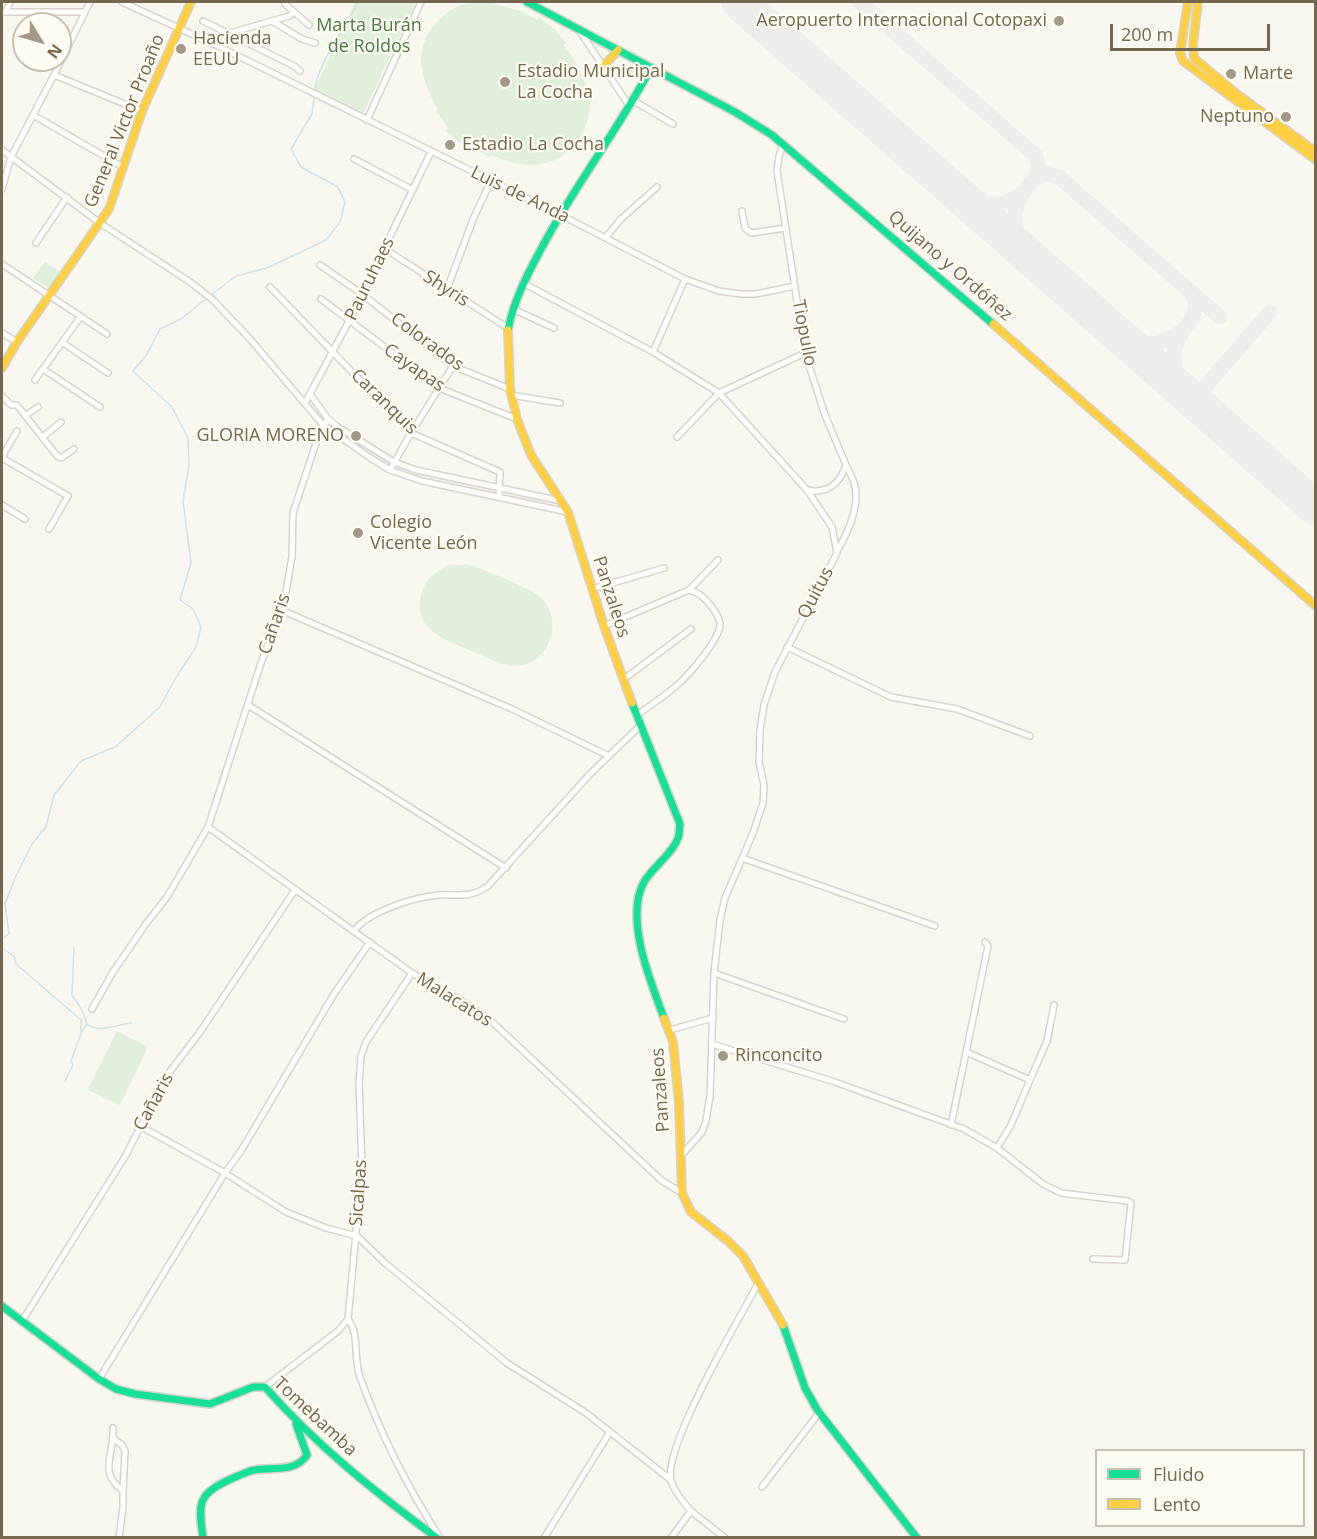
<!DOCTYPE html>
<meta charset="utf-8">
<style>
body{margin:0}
#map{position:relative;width:1317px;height:1539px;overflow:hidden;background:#f8f7f0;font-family:"Open Sans",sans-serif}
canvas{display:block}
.frame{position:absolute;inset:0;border:3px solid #77674f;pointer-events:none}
.legend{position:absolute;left:1095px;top:1449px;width:210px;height:78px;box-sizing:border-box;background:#fefdf3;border:2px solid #c8c1b1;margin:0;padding:8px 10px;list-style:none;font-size:18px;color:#77674f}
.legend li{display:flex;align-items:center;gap:12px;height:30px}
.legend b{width:30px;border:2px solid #c8c1b1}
.north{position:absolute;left:12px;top:12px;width:60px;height:60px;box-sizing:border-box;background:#fefdf3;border:2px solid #c8c1b1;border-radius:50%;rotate:127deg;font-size:16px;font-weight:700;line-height:24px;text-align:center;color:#77674f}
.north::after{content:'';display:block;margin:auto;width:21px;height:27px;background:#a49987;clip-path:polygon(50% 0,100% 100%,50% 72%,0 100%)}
.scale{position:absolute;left:1110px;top:24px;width:160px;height:27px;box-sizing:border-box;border:3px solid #77674f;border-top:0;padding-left:8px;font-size:18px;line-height:21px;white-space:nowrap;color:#77674f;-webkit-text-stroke:4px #fefdf3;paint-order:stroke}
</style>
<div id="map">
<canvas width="1317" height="1539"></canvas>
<div class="frame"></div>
<ul class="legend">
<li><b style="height:8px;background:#16e098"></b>Fluido</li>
<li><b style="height:8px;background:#ffcf43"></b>Lento</li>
</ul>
<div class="north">N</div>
<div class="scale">200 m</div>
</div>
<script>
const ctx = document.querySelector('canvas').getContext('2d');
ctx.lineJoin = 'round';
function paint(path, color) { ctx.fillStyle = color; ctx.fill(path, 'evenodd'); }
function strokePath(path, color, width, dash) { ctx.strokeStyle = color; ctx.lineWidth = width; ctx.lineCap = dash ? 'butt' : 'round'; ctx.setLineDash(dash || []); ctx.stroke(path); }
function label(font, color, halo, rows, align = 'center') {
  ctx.font = font + ' "Open Sans",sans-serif'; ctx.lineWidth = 4.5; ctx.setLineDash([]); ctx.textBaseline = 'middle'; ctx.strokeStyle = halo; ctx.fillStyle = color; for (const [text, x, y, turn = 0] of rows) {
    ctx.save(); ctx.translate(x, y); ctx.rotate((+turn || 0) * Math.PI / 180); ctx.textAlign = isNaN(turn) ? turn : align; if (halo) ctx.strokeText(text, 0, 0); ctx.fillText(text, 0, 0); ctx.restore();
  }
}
const green = new Path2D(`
 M355,2H416L360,120L311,97Z
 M481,2H495V4L521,11L537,20L539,18L553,27L566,43L564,45L574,59L587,87H590L593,99L590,100C591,134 567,165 531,165C518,165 502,160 491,155L489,157L473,148L468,153L462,144L446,131L448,128L436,111L438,109C431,98 426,87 423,74C415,47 433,17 459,6C466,3 474,3 481,2Z
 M45,262L61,272L50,289L33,278Z
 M450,565C456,565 463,564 469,565C479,567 528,588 536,594C539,596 544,600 546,604C562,627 547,664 517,666C502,666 488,658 474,652C446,640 410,630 422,592C426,577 437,571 450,565Z
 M117,1031L148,1047L120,1105L88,1090Z`);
const stream = new Path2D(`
 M315,89C317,64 347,27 358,2
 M211,295L236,276L267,268L326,240L340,222L345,202L338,187L301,167L291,149L312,114L314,98
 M2,939L9,934L5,904L15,878L32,844L46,827L54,795L81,761L115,747L160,707L175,679L196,647L201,627L193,609L180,600L191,563L183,501L189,466L188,438L172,407L133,371L147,354L160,329L181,319L207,298
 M74,947L72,995L82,1010L87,1024
 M2,948L14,956L16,964L81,1020V1034L71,1061L73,1065L65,1081
 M81,1033L87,1024C99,1034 117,1024 132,1023`);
const taxiway = new Path2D(`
 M860,2L1035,155C1043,172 1033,179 1024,192C1007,215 1016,241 1033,260
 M1035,178L1046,174L1059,177L1191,292C1212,325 1146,336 1188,396
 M954,190C976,206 1000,211 1023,193
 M1191,292L1220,317
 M1116,332C1136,349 1161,347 1182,331
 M1177,386C1187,391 1194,392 1204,388L1270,312
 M1204,388C1202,399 1202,407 1211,416`);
const runway = new Path2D(`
 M739,2L1316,508`);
const street = new Path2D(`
 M122,2L220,47L559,214L685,279L719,291L740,294H756L795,286
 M285,4L309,25
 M2,12H85
 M6,12L10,2
 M203,21L294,66L300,71
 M272,21L302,39L315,43
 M579,30L630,107
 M220,47L230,33L289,16L293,13
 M54,75L142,111
 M634,101L673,124
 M33,115L123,167
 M367,120L421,2
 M783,144L779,156L777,171L805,353L825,415L846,465C840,484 827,494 807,490
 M2,150L100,223L190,282L213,300L250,339L323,425L372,459L390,470L422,481L568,512
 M354,159L413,190
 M2,189L11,157L54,75L90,2
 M742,211L745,228L751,233L786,228
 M606,237L621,219L657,187
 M36,243L67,197
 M385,249L508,328
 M2,264L107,334
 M320,265L362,294L453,366L510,389
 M523,283L653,352L719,393L807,490L832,527L837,553L775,672L764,705L760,730L759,762L764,785L763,803L753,833L725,898L720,920L714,973L710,1096L706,1121L702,1132L680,1157
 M270,287L411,433L500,472L499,497
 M447,289L474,217L491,181
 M321,299L439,388L517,419
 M513,309L554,328
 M2,333L17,342
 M63,343L108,373
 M653,352L685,279
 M43,369L100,407
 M35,380L81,316
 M310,394L328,419L338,427L394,462L416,470L561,501
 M511,395L560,403
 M2,396L11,405H17L57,456L61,458L74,449
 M305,403L349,321L431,152
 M26,415L38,407
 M43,437L61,422
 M677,437L719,393L805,353
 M2,457L17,431
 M2,458L68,496L49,529
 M390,470L411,433L453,366
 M2,505L25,519
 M837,551C848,533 861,504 854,483C852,477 849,471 846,465
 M592,589L664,568
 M689,590L718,560
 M281,610L512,709L609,756
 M604,626L689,590C698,592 706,599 711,606C715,611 719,617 720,623C721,639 687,677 675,687C663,697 650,706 637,715
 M787,647L891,697L957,709L1030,736
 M624,679L691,629
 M248,705L506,868
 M208,827L412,973L462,1001L488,1018L661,1180L682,1193
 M742,858L935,926
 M354,931C369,911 415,897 439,895C459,894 469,899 488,886L591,773L640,726
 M714,973L844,1019
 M92,1009L113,972L145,925L167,897L208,827L261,663L284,603L292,557L293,513L319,434L328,419
 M670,1030L713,1018
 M712,1044L835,1082L964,1129L997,1148L1043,1184L1061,1193L1128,1201L1131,1203L1125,1260L1093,1259
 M966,1052L1030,1080L1047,1041L1054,1005
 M951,1125L988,946L985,942
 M140,1126L225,1173L286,1212L326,1228L357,1236L385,1263L507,1363L586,1413L671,1480
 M997,1148L1011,1125L1030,1080
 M348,1319C360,1335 353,1358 360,1377C380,1433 408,1488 440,1538
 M22,1321L126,1155L165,1078L200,1032L295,890
 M99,1379L225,1173L241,1151L334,994L370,942
 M265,1387L338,1331L348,1319L362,1168L359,1083L361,1056L366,1042L412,973
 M113,1428C115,1454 97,1472 123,1491V1507L119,1538
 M114,1439L122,1445L125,1451L123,1491
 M762,1487L819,1413
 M691,1511L725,1538
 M544,1538L610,1432
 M671,1538L691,1511C684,1503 673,1490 671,1480C663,1447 740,1317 759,1282`);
const fast = new Path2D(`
 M527,2L735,112L772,135L993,324
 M508,330C513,303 526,277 539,253C572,189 617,132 651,68
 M632,703L680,824C679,828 680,834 678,838C673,853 652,868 644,882C624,918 651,983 664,1018
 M2,1306L99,1379L116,1389L135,1394L210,1404L253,1387H265C316,1445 375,1492 437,1538
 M783,1325L805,1388L818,1411L917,1538
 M203,1538C202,1527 198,1511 203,1500C208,1487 237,1476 250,1471C269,1466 295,1474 307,1455L296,1424`);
const slow = new Path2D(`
 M1188,2L1180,53L1183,61L1316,160
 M1198,2L1193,44L1194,58L1237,94L1316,152
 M603,67L618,50
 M993,324L1316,606
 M508,330L510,389L517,419L531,455L568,512L604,626L632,703
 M2,368L17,342L109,209L142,111L191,2
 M664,1018L673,1042L679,1103L682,1193L691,1212L728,1241L743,1256L783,1325`);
const markers = [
 [1059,21,6,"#a49987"],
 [181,49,6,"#a49987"],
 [1231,74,6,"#a49987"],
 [505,82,6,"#a49987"],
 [1286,117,6,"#a49987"],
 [450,145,6,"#a49987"],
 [356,436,6,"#a49987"],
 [358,533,6,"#a49987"],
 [723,1056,6,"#a49987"]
];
const poiNames = [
 ["Aeropuerto Internacional Cotopaxi",1047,21,"right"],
 ["Hacienda",193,39],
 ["EEUU",193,60],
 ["Estadio Municipal",517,72],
 ["La Cocha",517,93],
 ["Marte",1243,74],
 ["Neptuno",1274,117,"right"],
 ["Estadio La Cocha",462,145],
 ["GLORIA MORENO",344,436,"right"],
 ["Colegio",370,523],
 ["Vicente León",370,544],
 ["Rinconcito",735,1056]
];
const parkNames = [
 ["Marta Burán",369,26],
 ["de Roldos",369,47]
];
const streetNames = [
 ["General Victor Proaño",125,121,-68],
 ["Luis de Anda",520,195,26],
 ["Quijano y Ordóñez",950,266,41],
 ["Pauruhaes",370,279,-64],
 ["Shyris",446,289,33],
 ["Tiopullo",804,333,79],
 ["Colorados",427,342,36],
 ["Cayapas",414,368,35],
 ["Caranquis",384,402,44],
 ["Quitus",816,593,-62],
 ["Panzaleos",611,597,72],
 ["Cañaris",275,624,-71],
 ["Malacatos",454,1000,32],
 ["Panzaleos",661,1090,-94],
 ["Cañaris",154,1102,-61],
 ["Sicalpas",359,1193,-86],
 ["Tomebamba",315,1417,43]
];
paint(green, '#e1f0db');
strokePath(stream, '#d1e1e9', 1.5);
strokePath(taxiway, '#f0eeec', 15);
strokePath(runway, '#f0eeec', 36);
strokePath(street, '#d8d4cd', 8);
strokePath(fast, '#d6d3ca', 10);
strokePath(slow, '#d6d3ca', 10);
strokePath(street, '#fefefd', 5);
strokePath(fast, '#16e098', 7);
strokePath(slow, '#ffcf43', 7);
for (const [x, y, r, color] of markers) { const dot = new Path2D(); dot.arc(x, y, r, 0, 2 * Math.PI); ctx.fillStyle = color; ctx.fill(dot); strokePath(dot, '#fefdf3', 2); }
label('18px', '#77674f', '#fefdf3', poiNames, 'left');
label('18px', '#4a7c47', '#fefdf3', parkNames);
label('18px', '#77674f', '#fefdf3', streetNames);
</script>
